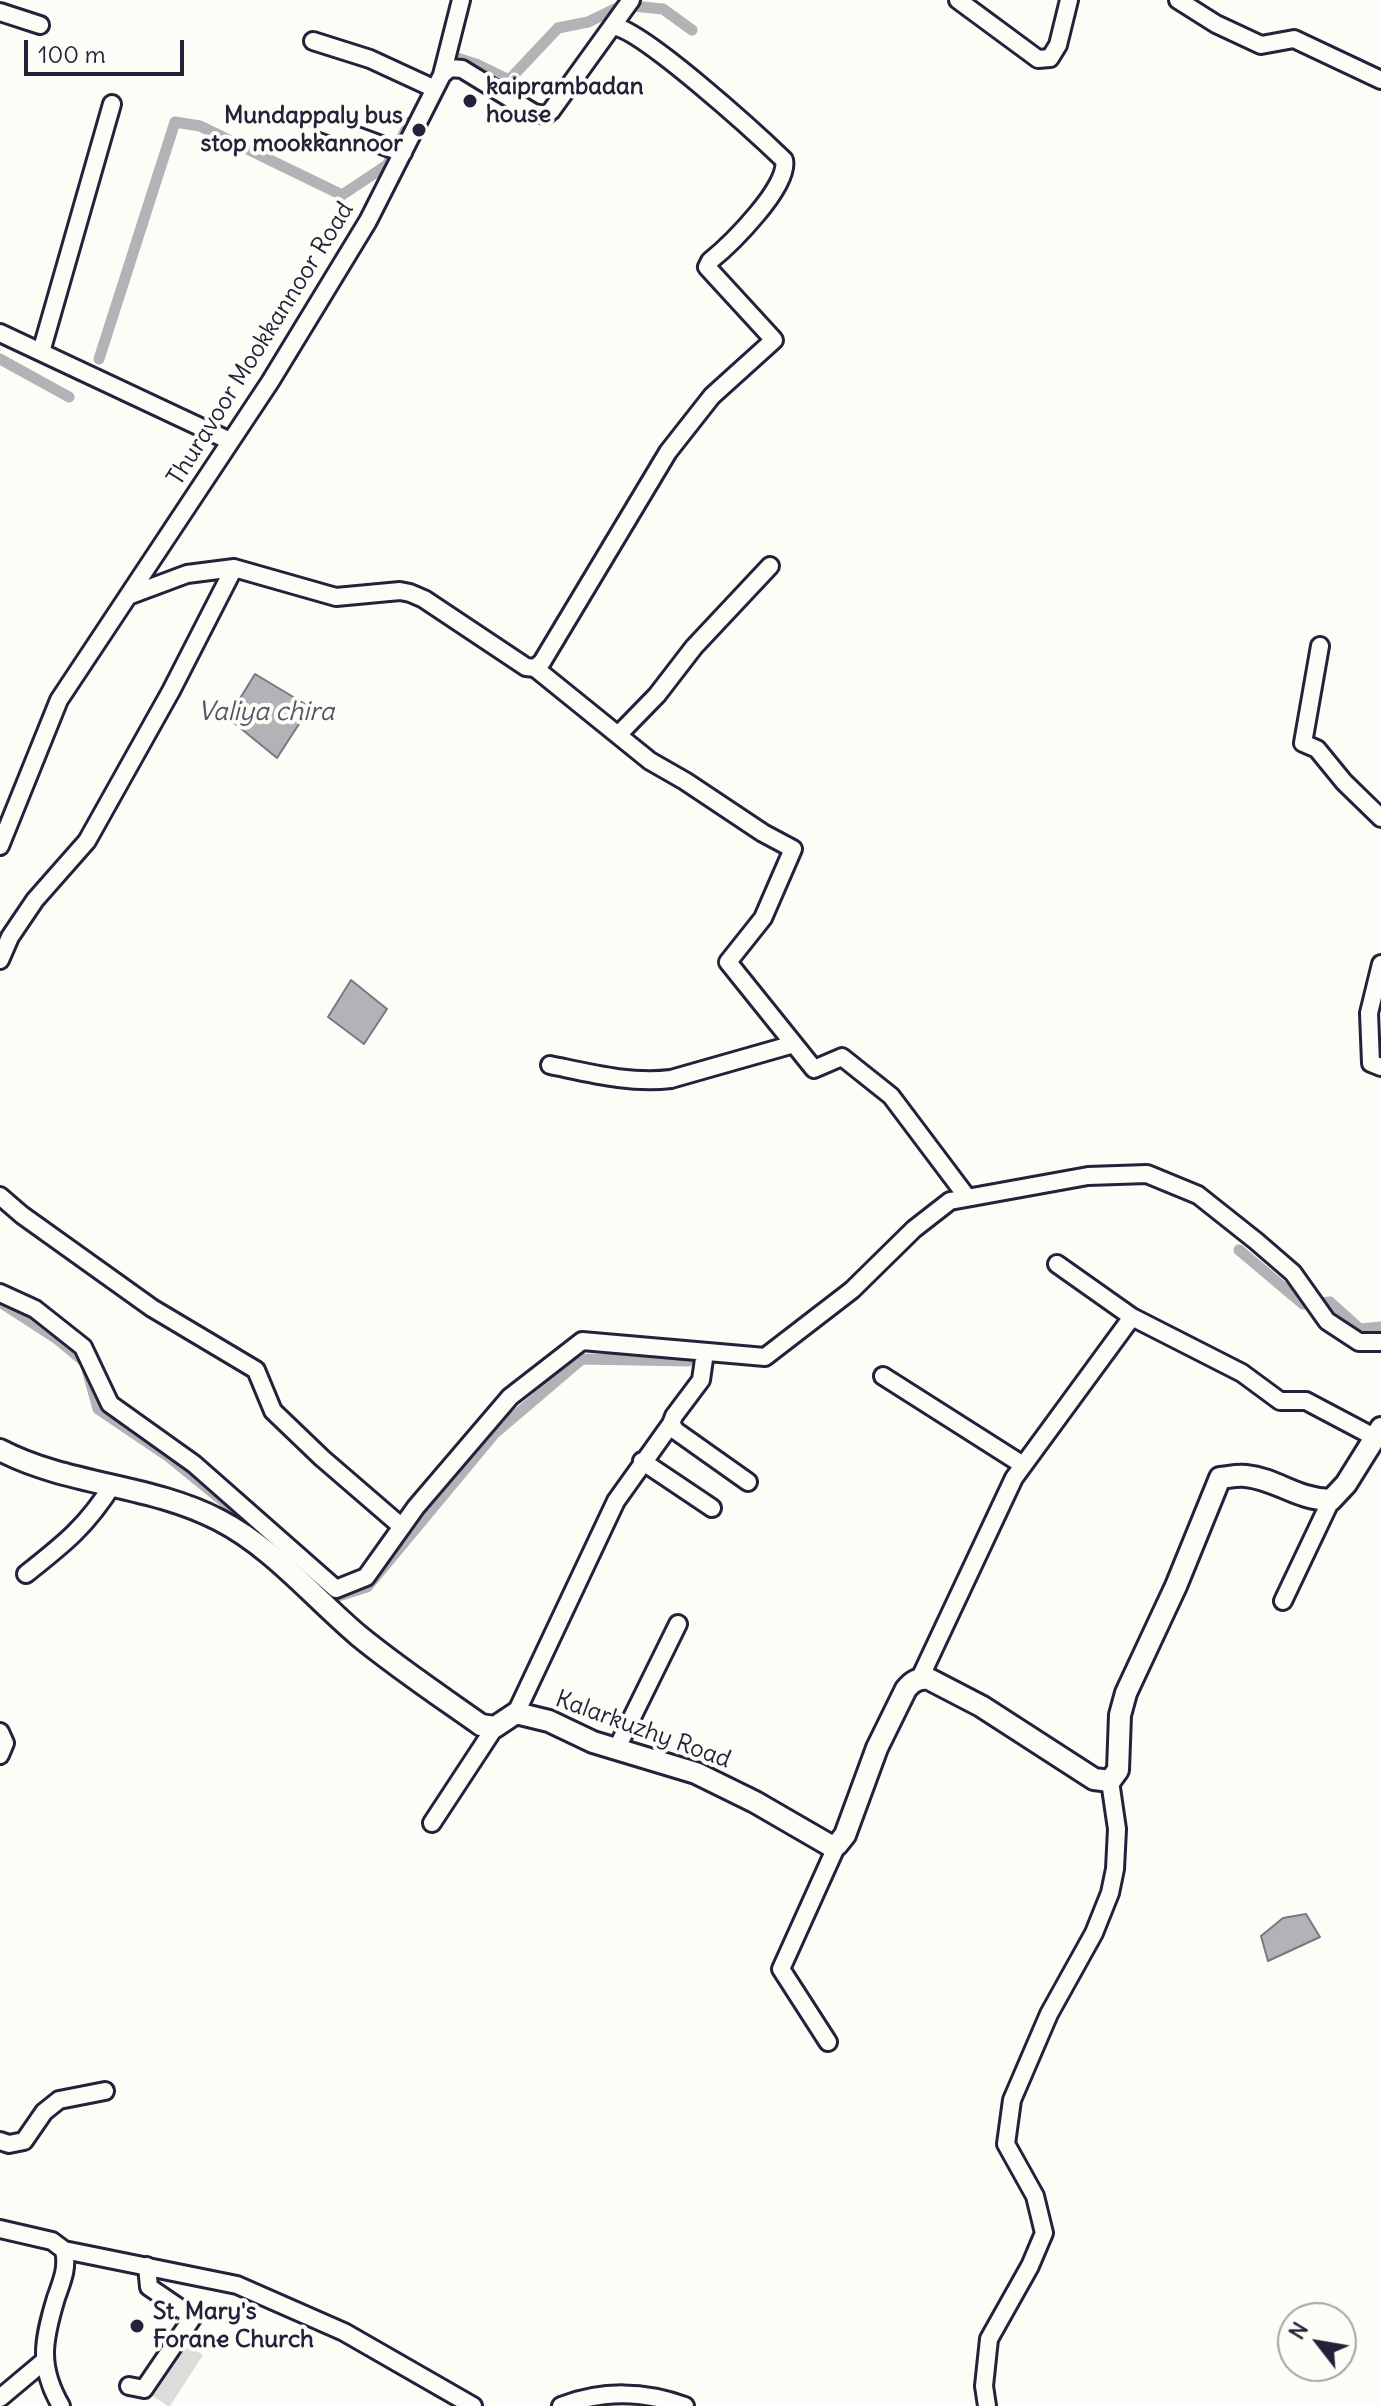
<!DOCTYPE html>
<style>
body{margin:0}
#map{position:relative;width:1381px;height:2406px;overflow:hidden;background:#fdfcf7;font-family:Delius,sans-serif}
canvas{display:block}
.north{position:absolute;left:1277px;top:2302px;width:80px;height:80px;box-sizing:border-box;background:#fdfcf7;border:2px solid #a5a5ac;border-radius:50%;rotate:301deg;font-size:22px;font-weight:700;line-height:32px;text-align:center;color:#22223b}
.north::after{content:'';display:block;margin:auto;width:28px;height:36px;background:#22223b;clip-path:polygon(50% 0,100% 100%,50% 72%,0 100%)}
.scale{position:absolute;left:24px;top:40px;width:160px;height:36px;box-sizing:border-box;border:4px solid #22223b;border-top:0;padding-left:10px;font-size:24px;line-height:28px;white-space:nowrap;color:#22223b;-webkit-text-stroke:6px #fdfcf7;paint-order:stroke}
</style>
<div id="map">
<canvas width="1381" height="2406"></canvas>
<div class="north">N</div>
<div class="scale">100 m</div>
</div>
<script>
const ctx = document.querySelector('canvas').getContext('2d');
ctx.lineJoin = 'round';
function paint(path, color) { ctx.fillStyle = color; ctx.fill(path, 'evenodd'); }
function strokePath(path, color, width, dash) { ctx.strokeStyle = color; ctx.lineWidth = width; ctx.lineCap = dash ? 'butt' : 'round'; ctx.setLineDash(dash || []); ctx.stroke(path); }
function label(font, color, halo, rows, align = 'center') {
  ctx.font = font + ' Delius,sans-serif'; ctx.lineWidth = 8; ctx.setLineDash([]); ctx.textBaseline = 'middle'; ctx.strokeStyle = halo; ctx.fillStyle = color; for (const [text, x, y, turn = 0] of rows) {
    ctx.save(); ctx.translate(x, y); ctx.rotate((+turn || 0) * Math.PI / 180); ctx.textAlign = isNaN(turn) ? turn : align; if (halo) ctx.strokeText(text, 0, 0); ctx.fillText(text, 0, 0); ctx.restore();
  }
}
const green = new Path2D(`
 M185,2344L203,2355L170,2406H168L151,2395Z`);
const water = new Path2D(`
 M255,674L310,707L277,758L228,718Z
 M351,980L387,1009L364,1044L328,1017Z
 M1306,1914L1320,1937L1268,1961L1261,1936L1283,1918Z`);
const canal = new Path2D(`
 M444,67L457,58L476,64L509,80L558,28L588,22L623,5L663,9L692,30
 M0,359L69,397
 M99,359L175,122L200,126L342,195L387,165L410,122
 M1239,1250L1303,1304H1308
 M0,1302L57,1339L85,1362L98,1409L169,1457L244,1518
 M1321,1303L1330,1302L1360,1329L1381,1327
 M299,1566L332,1598L367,1587L495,1433L582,1359L688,1361`);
const minor = new Path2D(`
 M958,0L1038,59L1050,58L1058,45L1069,0
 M1178,0L1216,24L1261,45L1294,39L1381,80
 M0,12L40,25
 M313,41L370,59L435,89
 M442,75L461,0
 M319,122L403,153
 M0,333L230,441
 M41,352L112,104
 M128,596L187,574L234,568L336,597L400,591L410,593L424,599L526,667L535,668L542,662L668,452L712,396L774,340L707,267L710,261C730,245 790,186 784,160C757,134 643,30 613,26
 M1320,646L1303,743L1317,749L1344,782L1381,818
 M535,668L650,761L685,781L763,833L793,849L763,918L728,962L814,1069L842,1057L891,1096L967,1197
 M618,735L657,695L694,647L770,566
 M0,846L59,700L270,382L320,300L368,221L442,75L450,68L462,69L534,113L546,115L551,111L631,0
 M0,960L10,937L35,900L87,841L171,691L234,568
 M1381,964L1369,1013L1371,1063L1381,1067
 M550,1065C589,1073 630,1084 671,1079L794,1044
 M0,1196L22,1215L152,1308L256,1370L273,1411L322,1458L402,1527
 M1057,1264L1132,1317L1242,1373L1280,1401H1306L1376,1438
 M0,1293L35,1309L83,1347L110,1404L194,1464L336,1589L366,1577L416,1507L510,1397L582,1341L765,1357L852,1290L914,1229L950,1201L1088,1176L1147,1174L1198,1195L1256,1241L1293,1273L1327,1321L1359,1342H1381
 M705,1352L701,1380L674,1416L671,1424L676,1431L748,1482
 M883,1376L1023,1465
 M642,1461L712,1508
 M26,1574C64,1544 87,1526 113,1484
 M1283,1601L1331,1500
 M920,1678L1014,1478L1132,1317
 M516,1713L616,1501L671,1424
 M0,1732L5,1743L0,1755
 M617,1748L678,1624
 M432,1823L495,1727
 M828,2042L781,1969L837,1845
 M0,2141L9,2144L24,2141L44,2112L59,2100L105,2091
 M0,2229L52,2241L64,2250C68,2268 62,2281 56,2298C43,2341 38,2366 61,2406
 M64,2250L237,2285L344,2332L473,2406
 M129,2386L144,2389L193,2317L149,2287L147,2266
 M0,2398L43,2362
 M561,2406C602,2390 645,2391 685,2406
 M987,2406L984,2386L989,2339L1030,2266L1044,2233L1035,2196L1006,2144L1012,2100L1049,2014L1094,1933L1110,1893L1115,1869L1117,1829L1110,1781`);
const major = new Path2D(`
 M0,1450C69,1486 150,1484 219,1520C272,1547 313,1597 359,1636C398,1668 440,1696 481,1725L495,1727L516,1713L549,1721L593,1742L696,1773L755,1802L831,1846L837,1845L845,1835L877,1748L906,1689C913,1681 918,1678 929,1679L981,1706L1094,1779L1110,1781L1118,1770L1120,1715L1126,1693L1176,1586L1220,1478C1229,1477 1237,1475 1246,1476C1277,1479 1295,1499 1331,1500L1346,1484L1381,1428`);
const markers = [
 [470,101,8,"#22223b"],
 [419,130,8,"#22223b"],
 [137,2326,8,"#22223b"]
];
const poiNames = [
 ["kaiprambadan",486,87],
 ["house",486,115],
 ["Mundappaly bus",403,116,"right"],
 ["stop mookkannoor",403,144,"right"],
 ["St. Mary's",153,2312],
 ["Forane Church",153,2340]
];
const streetNames = [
 ["Thuravoor Mookkannoor Road",261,344,-58],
 ["Kalarkuzhy Road",643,1730,20]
];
const waterNames = [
 ["Valiya chira",266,713]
];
paint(green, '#dddcdb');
paint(water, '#b2b2b7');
strokePath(water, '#787885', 2);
strokePath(canal, '#b2b2b7', 11);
strokePath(minor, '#22223b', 22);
strokePath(major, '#22223b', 26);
strokePath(minor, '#fdfcf7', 16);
strokePath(major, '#fdfcf7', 20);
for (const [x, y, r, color] of markers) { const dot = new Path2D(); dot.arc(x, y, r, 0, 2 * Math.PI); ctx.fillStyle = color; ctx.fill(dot); strokePath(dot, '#fdfcf7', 3); }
label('bold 24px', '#22223b', '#fdfcf7', poiNames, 'left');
label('24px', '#22223b', '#fdfcf7', streetNames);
label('italic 26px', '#545466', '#fdfcf7', waterNames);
</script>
